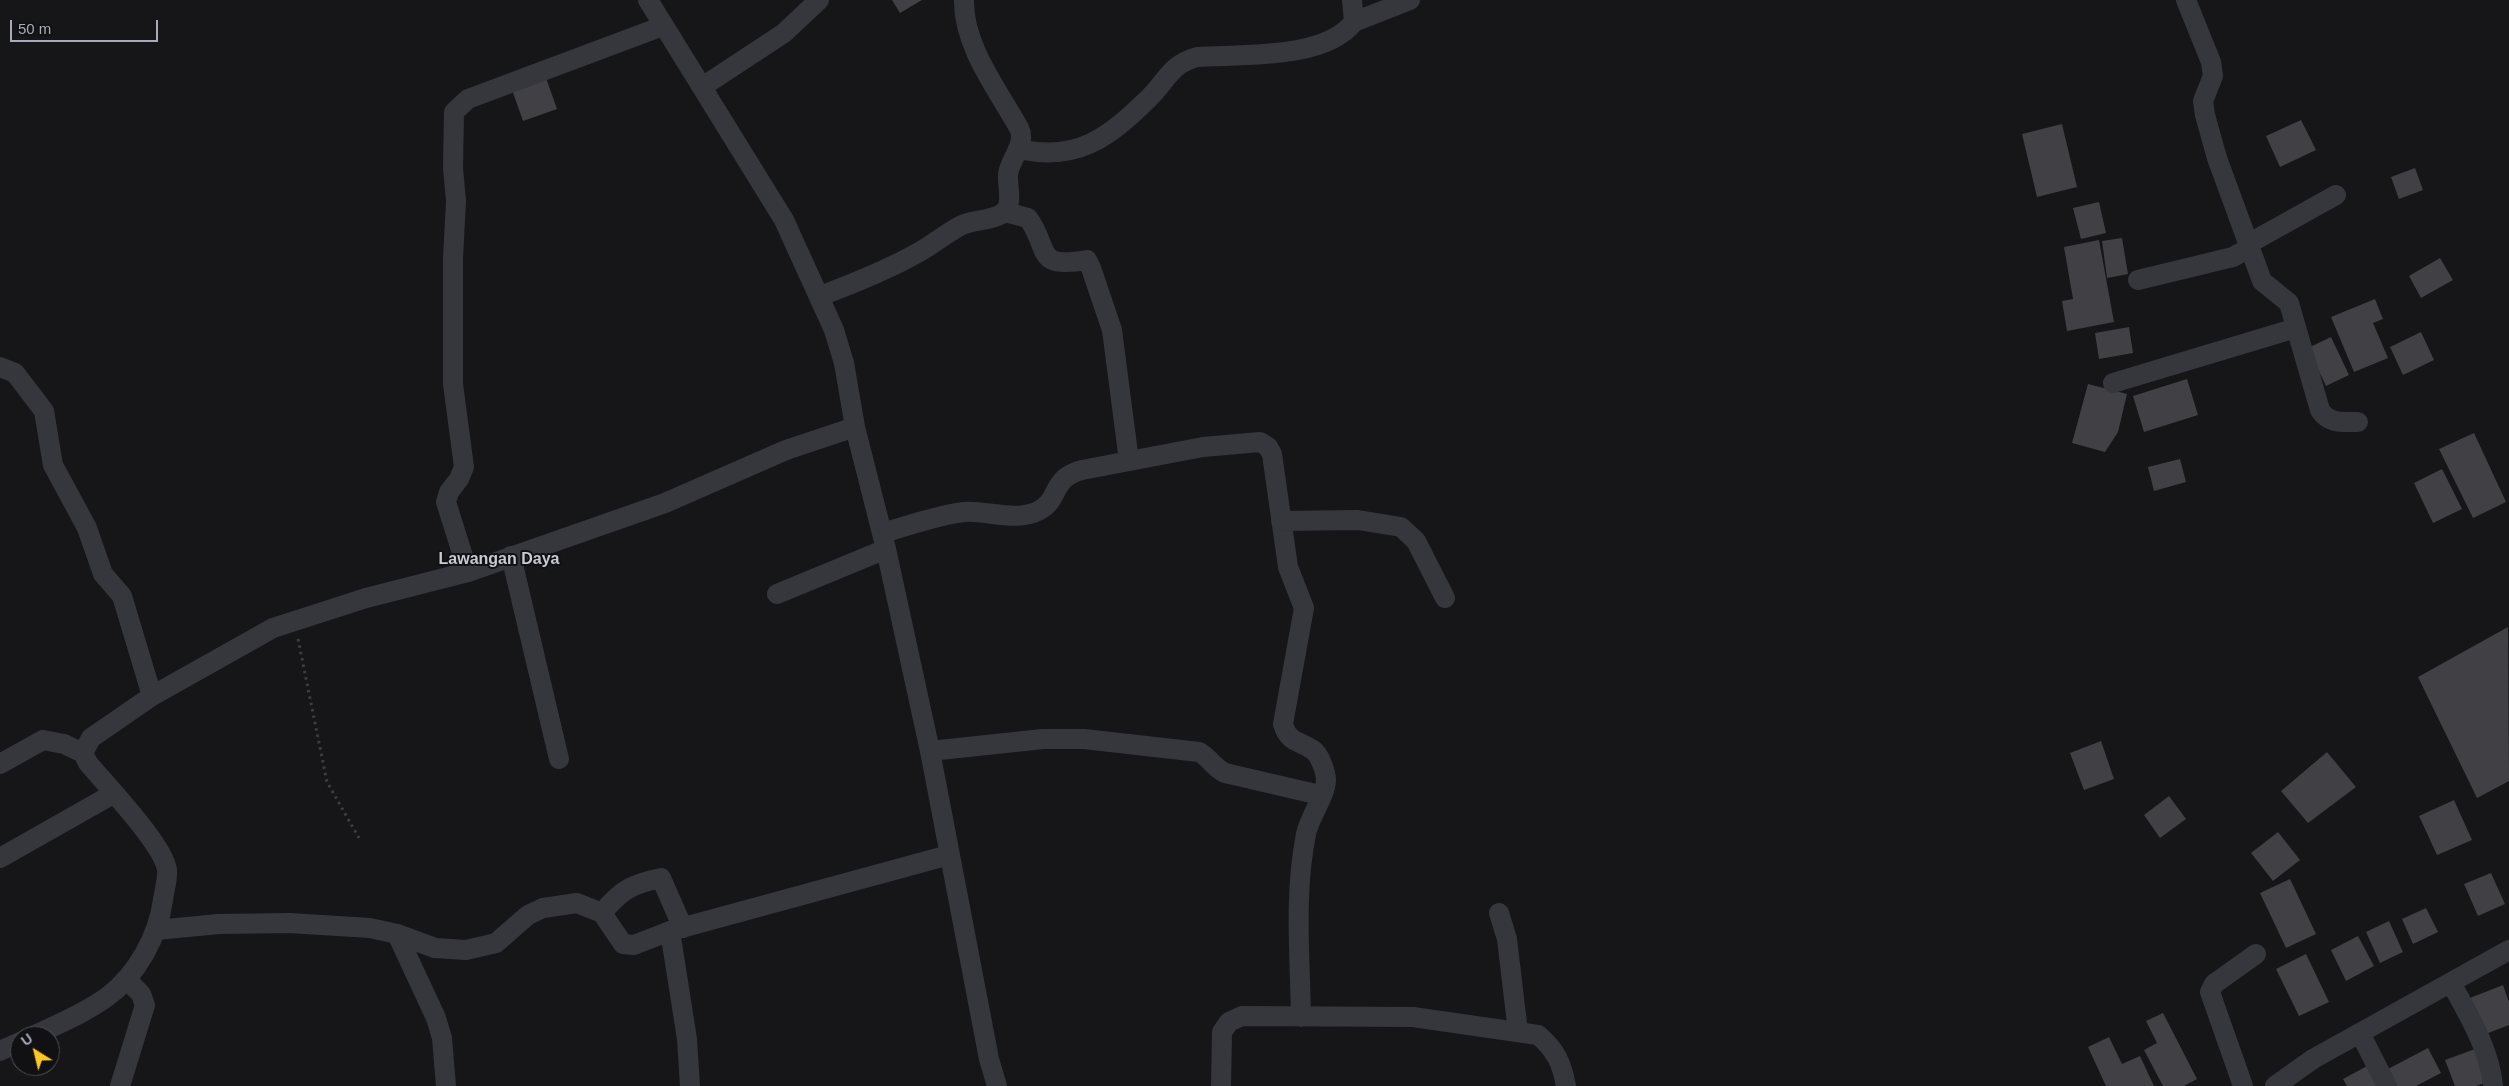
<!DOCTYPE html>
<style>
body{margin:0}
#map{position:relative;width:2509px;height:1086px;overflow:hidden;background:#161518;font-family:Arial,sans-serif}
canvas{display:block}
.north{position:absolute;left:10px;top:1026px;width:50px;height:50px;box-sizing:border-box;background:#111113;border:1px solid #4d4f55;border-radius:50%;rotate:324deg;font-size:14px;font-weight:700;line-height:20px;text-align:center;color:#a7abb9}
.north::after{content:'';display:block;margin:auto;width:18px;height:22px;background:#fec727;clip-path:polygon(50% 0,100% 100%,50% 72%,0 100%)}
.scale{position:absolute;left:10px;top:20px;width:148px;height:22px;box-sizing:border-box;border:2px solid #a7abb9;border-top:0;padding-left:6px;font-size:15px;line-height:18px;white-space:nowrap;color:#a7abb9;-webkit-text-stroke:4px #111113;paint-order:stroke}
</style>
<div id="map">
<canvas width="2509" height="1086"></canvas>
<div class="north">U</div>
<div class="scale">50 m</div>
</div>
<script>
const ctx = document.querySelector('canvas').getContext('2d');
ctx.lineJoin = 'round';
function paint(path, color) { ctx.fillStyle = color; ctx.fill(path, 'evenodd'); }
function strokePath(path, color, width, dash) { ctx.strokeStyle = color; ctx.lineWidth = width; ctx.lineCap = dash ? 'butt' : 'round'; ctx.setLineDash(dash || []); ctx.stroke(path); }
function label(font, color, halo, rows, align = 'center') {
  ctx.font = font + ' Arial,sans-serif'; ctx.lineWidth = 4; ctx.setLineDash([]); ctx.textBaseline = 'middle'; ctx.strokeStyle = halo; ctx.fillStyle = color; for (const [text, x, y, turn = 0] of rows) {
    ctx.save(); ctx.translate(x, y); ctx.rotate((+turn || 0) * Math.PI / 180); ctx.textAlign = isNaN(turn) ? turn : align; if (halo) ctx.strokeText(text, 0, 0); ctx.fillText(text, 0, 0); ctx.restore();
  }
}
const building = new Path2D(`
 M892,0H922L900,13Z
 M545,75L557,109L523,121L511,87Z
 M2301,120L2316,150L2280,167L2266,136Z
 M2062,124L2077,187L2037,197L2022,134Z
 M2415,168L2423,190L2399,199L2391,177Z
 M2099,202L2106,233L2081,239L2073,208Z
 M2122,238L2128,274L2107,278L2102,241Z
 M2099,240L2114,322L2067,331L2062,301L2073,299L2064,247Z
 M2440,258L2453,280L2421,298L2409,276Z
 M2375,299L2383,319L2373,323L2388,358L2354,372L2331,317Z
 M2129,327L2133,353L2099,359L2095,333Z
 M2421,332L2434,360L2403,375L2390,347Z
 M2331,337L2349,375L2326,386L2308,348Z
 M2187,379L2198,415L2144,432L2133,396Z
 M2088,384L2127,394L2118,432L2105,452L2072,443Z
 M2474,433L2506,502L2473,518L2439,449Z
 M2180,459L2186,482L2154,491L2148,467Z
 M2442,469L2462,509L2433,523L2414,483Z
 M2508,627L2509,781L2477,798L2418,677Z
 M2101,741L2114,779L2084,790L2070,753Z
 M2327,752L2356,787L2308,823L2281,791Z
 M2169,796L2186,819L2160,838L2144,815Z
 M2454,800L2472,840L2437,855L2419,816Z
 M2278,832L2300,860L2273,881L2251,853Z
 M2491,873L2505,904L2478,916L2464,884Z
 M2290,879L2316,934L2286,948L2260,893Z
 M2426,908L2438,932L2413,944L2402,919Z
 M2389,921L2403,952L2380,963L2366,932Z
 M2358,936L2374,966L2346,981L2331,950Z
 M2306,954L2329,1002L2299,1016L2276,969Z
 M2503,985L2509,1002V1025L2483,1035L2470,998Z
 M2163,1013L2197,1079L2184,1086H2163L2144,1050L2157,1043L2146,1021Z
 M2109,1037L2122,1064L2140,1056L2154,1086H2106L2088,1047Z
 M2428,1048L2441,1073L2416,1086H2395L2386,1070Z
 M2475,1049L2487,1082L2476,1086H2455L2445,1060Z
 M2369,1065L2381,1086H2347L2343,1079Z`);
const path = new Path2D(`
 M298,639L327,782L359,838`);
const minor = new Path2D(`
 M648,0L784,220L834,330L844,363L855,427L886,549L930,751L989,1059L997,1086
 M2186,0L2211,62L2213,76L2203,101L2205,115L2217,158L2262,281L2289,303L2320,410C2329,424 2342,422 2358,422
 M1354,22L1410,0
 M702,87L784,33L819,0
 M1019,149C1077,162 1108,138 1148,99C1167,81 1169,65 1197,57C1242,54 1324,60 1354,22L1352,0
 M1005,212L1028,218C1051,250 1033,269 1087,260L1091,268L1112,330L1129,461
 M2248,244L2336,195
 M2138,280L2233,257L2249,248
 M820,296C855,283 888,270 921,251C935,243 948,232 962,225C975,219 996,221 1005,211C1013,203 1007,184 1008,174C1010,159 1027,143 1019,128C998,90 963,46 964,0
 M0,367L15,373L44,411L53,465L87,528L103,574L122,596L152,696
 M2113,383L2296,328
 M1281,521L1358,520L1401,527L1416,541L1445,598
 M882,533C908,526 937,515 964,512C988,510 1016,523 1040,510C1060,499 1051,478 1082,470L1203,447L1260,442L1268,447L1272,454L1288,567L1304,608L1283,724C1289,744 1299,740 1313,750C1320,755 1326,772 1326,781C1325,797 1309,818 1306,834C1294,894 1300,957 1301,1017
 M511,556L559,759
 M468,572L446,502L449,492L459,479L464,467L453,384V258L456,201L453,168L454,112L468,99L663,26
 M777,594L886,549
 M930,751L1043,739H1084L1199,752C1210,758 1213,767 1225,773L1320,795
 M0,764L43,740L64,744L83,753
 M0,858L113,794
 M602,913C621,890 632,884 661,878L683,928
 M1499,913L1507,939L1518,1032
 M156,930L219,924L289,923L370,928L397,934L435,948L466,950L496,943L528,915L543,908L577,903L602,913L623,944L634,945L670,931L949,855
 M670,931L687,1039L690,1086
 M397,934L436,1018L442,1038L446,1086
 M2451,983C2468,1014 2490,1050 2493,1086
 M2360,1033L2387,1086
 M33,1036C58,1024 85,1013 107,997C137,975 158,936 163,900C164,891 168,879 167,870C164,845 106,785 88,763L83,753L91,738L152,696L273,628L366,598L468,572L665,503L786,450L855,427
 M0,1051L20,1042
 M120,1086L145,1005L141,994L126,979
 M1221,1086L1222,1032L1229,1022L1242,1016L1413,1017L1538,1035C1556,1050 1562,1064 1566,1086
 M2243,1086L2210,992L2214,984L2256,954
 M2275,1086L2313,1059L2509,950`);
const quarterNames = [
 ["Lawangan Daya",499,560]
];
paint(building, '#404045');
strokePath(path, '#3c3e44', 3, [2.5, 4]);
strokePath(minor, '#36373d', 20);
label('bold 16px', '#c8cad4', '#111113', quarterNames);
</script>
